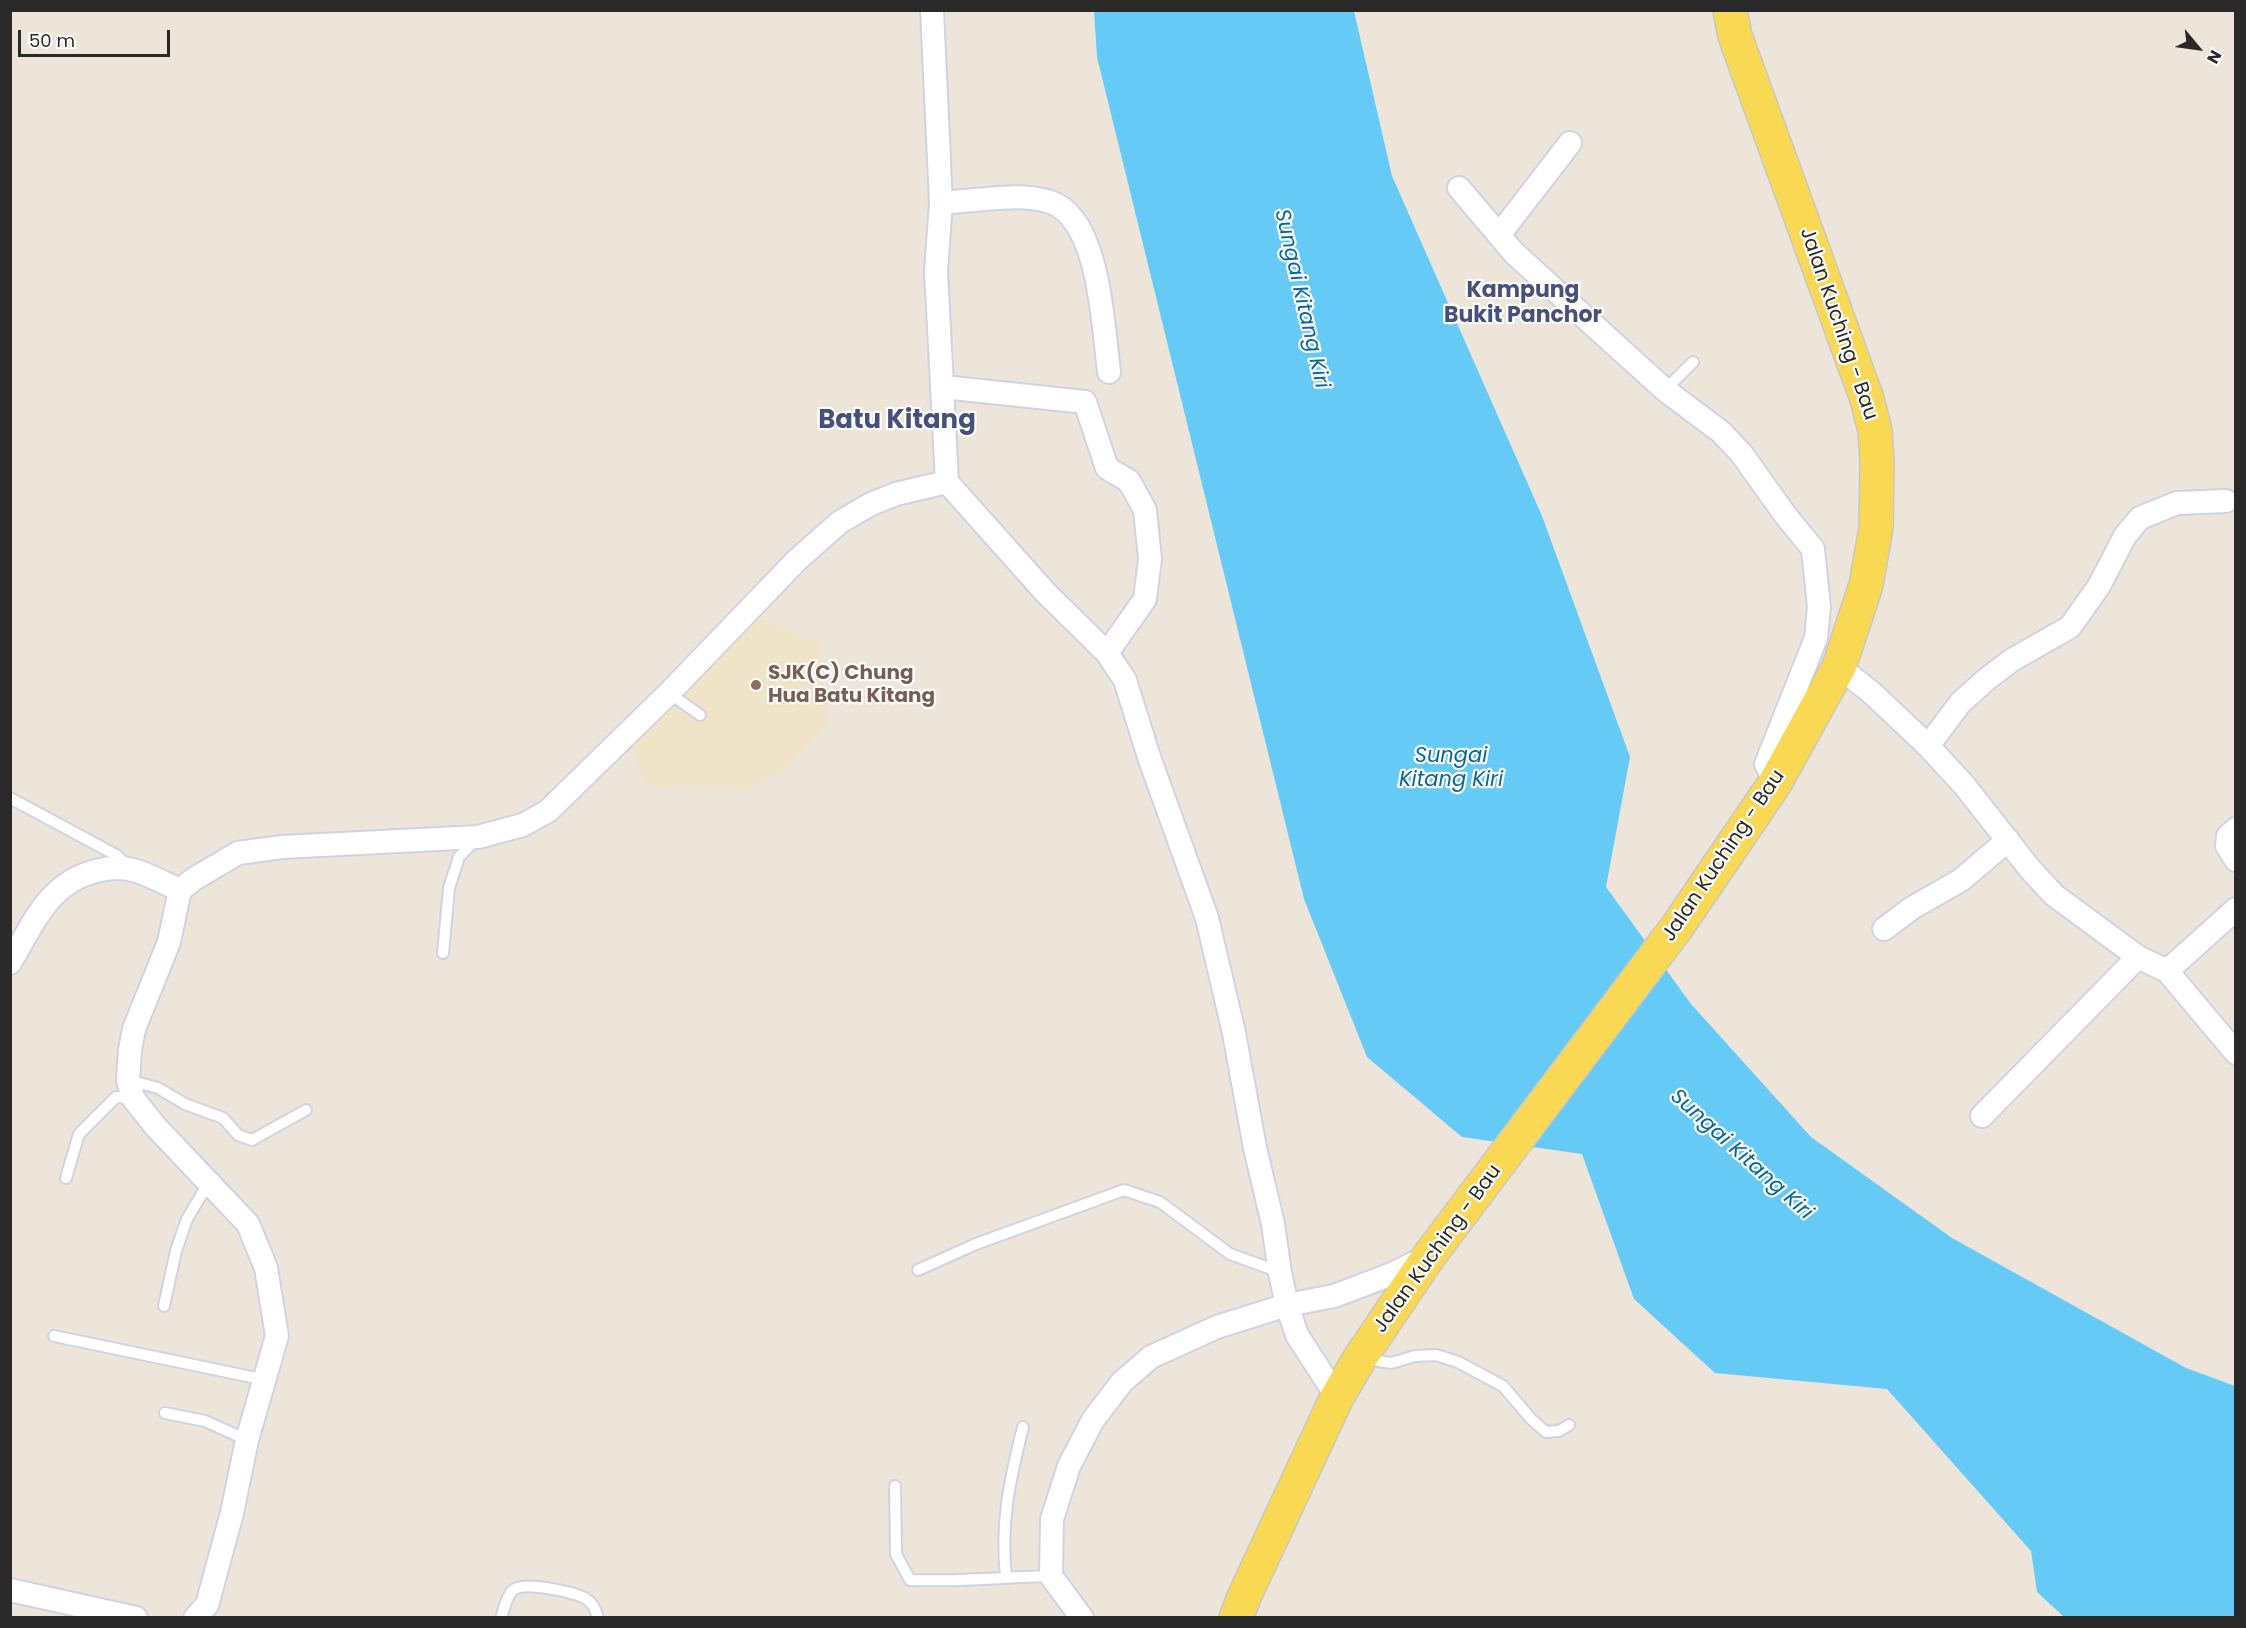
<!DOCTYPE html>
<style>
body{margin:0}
#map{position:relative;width:2246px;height:1628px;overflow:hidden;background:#ede5da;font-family:Poppins,sans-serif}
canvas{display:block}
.frame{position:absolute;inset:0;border:12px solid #292929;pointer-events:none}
.north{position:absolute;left:2168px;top:18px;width:60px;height:60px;-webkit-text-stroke:4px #fff;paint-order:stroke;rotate:119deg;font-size:16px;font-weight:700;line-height:24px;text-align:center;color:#292929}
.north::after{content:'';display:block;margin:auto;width:21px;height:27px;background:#292929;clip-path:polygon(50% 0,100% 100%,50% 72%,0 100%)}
.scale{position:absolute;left:18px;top:30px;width:152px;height:27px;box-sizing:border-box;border:3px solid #292929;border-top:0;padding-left:8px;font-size:18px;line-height:21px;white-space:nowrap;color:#292929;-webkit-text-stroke:4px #fff;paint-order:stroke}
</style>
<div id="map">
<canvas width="2246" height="1628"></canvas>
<div class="frame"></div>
<div class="north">N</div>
<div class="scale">50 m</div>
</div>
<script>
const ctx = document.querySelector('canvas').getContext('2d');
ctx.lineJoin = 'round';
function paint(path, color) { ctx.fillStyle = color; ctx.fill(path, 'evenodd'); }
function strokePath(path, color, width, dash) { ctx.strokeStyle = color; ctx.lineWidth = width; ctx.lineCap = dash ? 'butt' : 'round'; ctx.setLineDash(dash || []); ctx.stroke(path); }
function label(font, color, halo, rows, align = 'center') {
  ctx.font = font + ' Poppins,sans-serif'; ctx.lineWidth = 4.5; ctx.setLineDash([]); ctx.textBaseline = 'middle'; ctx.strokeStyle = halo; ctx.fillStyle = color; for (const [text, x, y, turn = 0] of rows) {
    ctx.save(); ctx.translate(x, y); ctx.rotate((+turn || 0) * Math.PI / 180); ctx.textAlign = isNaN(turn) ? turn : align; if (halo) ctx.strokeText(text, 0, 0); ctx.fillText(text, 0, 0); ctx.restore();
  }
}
const education = new Path2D(`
 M756,617L821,644L827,726L784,770L744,790L645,786L630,744Z`);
const water = new Path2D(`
 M1094,11H1354L1392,176L1542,516L1630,757L1606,887L1691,1004L1811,1137L1952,1238L2186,1368L2235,1386V1617H2064L2037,1592L2031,1551L1887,1389L1715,1373L1634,1299L1582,1154L1462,1137L1367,1057L1304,899L1097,57Z`);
const service = new Path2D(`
 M1665,390L1693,362
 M669,693L700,715
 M10,798L116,855L127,865
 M443,953L449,888L459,857L476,839
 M128,1080L158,1088L185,1104L223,1118L238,1135L252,1140L306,1110
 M66,1178L79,1134L116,1097L133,1098
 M918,1270L976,1244L1124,1190L1160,1202L1230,1254L1280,1272
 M164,1306L176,1251L187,1219L209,1182
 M54,1336L266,1380
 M1366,1359L1391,1363L1415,1356L1436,1355L1458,1362L1503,1386L1531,1419L1546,1432L1559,1431L1569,1425
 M165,1413L205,1421L247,1440
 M895,1486L896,1554L910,1580C957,1582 1003,1577 1051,1576
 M1006,1577C1000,1523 1010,1479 1023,1427
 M501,1618C504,1609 506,1598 512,1591C522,1580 572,1592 585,1598C592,1602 596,1610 598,1618`);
const minor = new Path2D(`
 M932,10L941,203L936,271L947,482L1045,592L1107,653L1125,680L1149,757L1207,918L1234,1033L1255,1148L1273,1224L1280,1273L1287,1305L1297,1335L1337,1397
 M1459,188L1514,253L1665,390L1721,432L1741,453L1786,516L1813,549L1819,607L1816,638L1766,764L1775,783
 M941,203C974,201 1020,192 1050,202C1100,218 1103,327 1109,372
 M1499,235L1570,143
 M943,387L1085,402L1107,468L1129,481L1145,510L1150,559L1145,599L1107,653
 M1839,667L1872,693L1928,746L1964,785L2030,869L2054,895L2138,957L2167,971L2236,1053
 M1928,746L1961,702L1987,679L2012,660L2070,627L2099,586L2125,536L2140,518L2177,503L2226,501
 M2236,829L2228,836L2227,846L2236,860
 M1884,929L1912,908L1961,880L2008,840
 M10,963C33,924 48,883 96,871C107,868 121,867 133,870C149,874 165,884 180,890
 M2167,971L2236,909
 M1982,1116L2138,957
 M10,1590L136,1618
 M195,1618L207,1605L232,1513L247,1440L277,1336L266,1268L248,1224L155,1126L133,1098L128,1080L130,1050L134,1029L169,942L180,890L194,879L238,853L282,847L478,837L523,825L548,811L669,693L797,560L840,522L871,504L896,494L947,482
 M1082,1618L1051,1576L1052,1519L1069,1466L1093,1420L1122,1382L1151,1357L1217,1327L1287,1305L1334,1296L1392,1274L1425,1258`);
const primary = new Path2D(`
 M1236,1618L1244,1597L1337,1397L1360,1358L1429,1256L1677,927L1775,783L1839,667L1866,585L1876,528L1877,463L1875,431L1867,399L1735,36L1730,10`);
const markers = [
 [756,685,6,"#8d6e63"]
];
const streetNames = [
 ["Jalan Kuching - Bau",1838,324,71],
 ["Jalan Kuching - Bau",1724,856,-56],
 ["Jalan Kuching - Bau",1438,1249,-54]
];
const educationNames = [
 ["SJK(C) Chung",768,674],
 ["Hua Batu Kitang",768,697]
];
const waterNames = [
 ["Sungai Kitang Kiri",1301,299,77],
 ["Sungai",1451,757],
 ["Kitang Kiri",1451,781],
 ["Sungai Kitang Kiri",1741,1155,42]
];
const quarterNames = [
 ["Kampung",1523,291],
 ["Bukit Panchor",1523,316]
];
const districtNames = [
 ["Batu Kitang",897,421]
];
paint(education, '#f0e4c8');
paint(water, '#66caf6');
strokePath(service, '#cfd2e4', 14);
strokePath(minor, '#cfd2e4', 26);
strokePath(primary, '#c7c7c7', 36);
strokePath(service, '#fff', 10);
strokePath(minor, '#fff', 22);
strokePath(primary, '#f9d953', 33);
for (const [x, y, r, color] of markers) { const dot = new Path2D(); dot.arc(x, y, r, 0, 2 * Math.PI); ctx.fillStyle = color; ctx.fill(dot); strokePath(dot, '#fff', 2); }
label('20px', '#292929', '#fff', streetNames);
label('bold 20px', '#785e54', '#fff', educationNames, 'left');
label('italic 21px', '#0566a2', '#fff', waterNames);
label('bold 22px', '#474f7d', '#fff', quarterNames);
label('bold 26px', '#474f7d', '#fff', districtNames);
</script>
